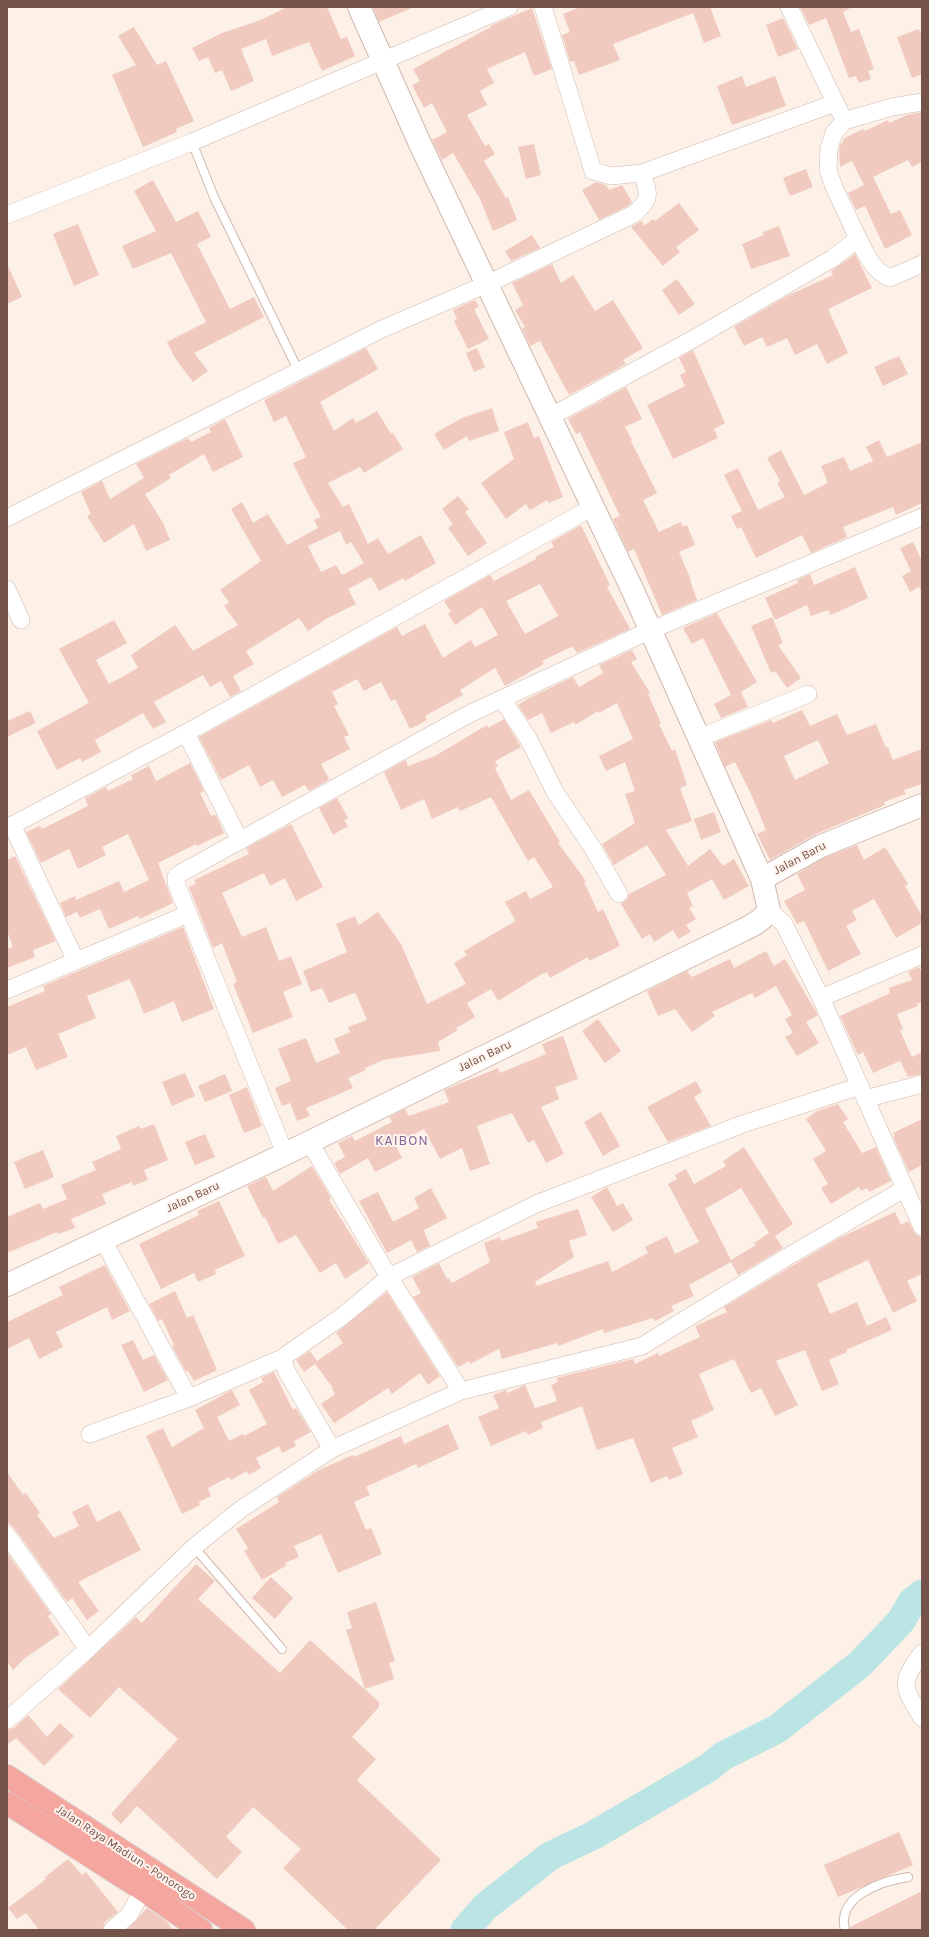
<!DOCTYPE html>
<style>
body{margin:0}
#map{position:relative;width:929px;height:1937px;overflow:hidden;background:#fcf0e7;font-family:Karla,sans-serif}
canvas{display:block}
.frame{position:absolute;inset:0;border:8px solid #75534b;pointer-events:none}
</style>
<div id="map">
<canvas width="929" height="1937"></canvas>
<div class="frame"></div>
</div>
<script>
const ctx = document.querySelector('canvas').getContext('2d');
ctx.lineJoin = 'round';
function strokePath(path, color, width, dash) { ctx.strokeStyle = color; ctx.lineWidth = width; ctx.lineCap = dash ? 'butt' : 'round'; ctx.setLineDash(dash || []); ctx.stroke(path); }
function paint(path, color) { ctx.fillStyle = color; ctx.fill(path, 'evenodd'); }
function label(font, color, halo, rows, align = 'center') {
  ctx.font = font + ' Karla,sans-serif'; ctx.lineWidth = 4; ctx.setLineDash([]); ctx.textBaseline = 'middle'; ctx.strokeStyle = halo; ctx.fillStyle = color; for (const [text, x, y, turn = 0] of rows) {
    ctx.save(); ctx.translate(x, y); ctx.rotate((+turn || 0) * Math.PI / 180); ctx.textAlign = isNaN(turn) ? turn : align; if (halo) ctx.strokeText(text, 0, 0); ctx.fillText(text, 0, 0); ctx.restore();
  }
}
const river = new Path2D(`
 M465,1930L485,1907L550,1856L594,1835L708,1768L723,1756L777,1729L860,1664L901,1621L912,1602L922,1594`);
const building = new Path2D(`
 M287,7H327L341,39L347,37L355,56L322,71L309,42L272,56L266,39L241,49L254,81L231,91L222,70L215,73L208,57L199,61L192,48L222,33L261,20Z
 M373,7H414L379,22Z
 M580,7H710L721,36L704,43L693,13L613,44L620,60L579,75L574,61L570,62L562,35L570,32L563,14Z
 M800,7H852L843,12L851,32L859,29L874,69L868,71L871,79L859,83L856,76L849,78L826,18L809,25Z
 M532,8L552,69L534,76L525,52L487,69L494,83L480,91L487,105L467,115L485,146L489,144L495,154L484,161L506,198L508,197L517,220L493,231L480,199L453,153L442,160L432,140L447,132L432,103L424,108L412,85L420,81L413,69L491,27L490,26Z
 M783,18L798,49L778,57L766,25Z
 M134,27L157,65L166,61L194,121L176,129L177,132L143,147L112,75L136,65L118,36Z
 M919,29L922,36V74L912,78L897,37Z
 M742,76L746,87L775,76L786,106L732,125L717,86Z
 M922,112V162L912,167L908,160L873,177L891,214L900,210L912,235L885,249L865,206L856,210L848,193L864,185L852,161L840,167L839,150L841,143L843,142V139L863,129L865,131L888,120L889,123L907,115Z
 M534,144L541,175L526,179L518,147Z
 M806,169L813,187L790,196L783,178Z
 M153,180L176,222L198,211L211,237L197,244L230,309L254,297L264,317L194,353L208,371L193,382L175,358L167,342L206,322L171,253L133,269L122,246L156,231L134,191Z
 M596,182L606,185L609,190L622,185L632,202L628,206L599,220L582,190Z
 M679,203L699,230L676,247L680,252L663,266L631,227L642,221L644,226L653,219L655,221Z
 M78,224L99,275L74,286L53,234Z
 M779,226L790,256L751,269L742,244L764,235L763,232Z
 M532,235L540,248L511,261L505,251Z
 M855,254L872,288L828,309L848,353L827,364L817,344L795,355L787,338L767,347L762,337L744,346L734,327L785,297L833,275L831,271Z
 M7,264L22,297L7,304Z
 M552,264L561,283L573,275L595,311L613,300L643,348L623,360L626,364L569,395L540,341L530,346L522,328L525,327L515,310L523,305L512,283Z
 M677,279L695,304L679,315L662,290Z
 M475,300L479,307L474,309L489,339L468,349L454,321L457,319L453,310Z
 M366,348L378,369L320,402L334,431L353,418L356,423L377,411L391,434L393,433L403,449L364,473L360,467L328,483L343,507L349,504L368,544L378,538L388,554L421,535L436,563L405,581L403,578L379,591L371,577L348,589L356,604L326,619L308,631L299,618L246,651L254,664L233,676L241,691L230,697L221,681L210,687L203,675L154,702L166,722L153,729L143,713L95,740L101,752L82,762L80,758L57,770L37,731L89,703L59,649L114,620L127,643L96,660L109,684L138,668L131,655L175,625L193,651L238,625L224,606L229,602L220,590L261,561L231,509L242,502L253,523L268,514L287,545L318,528L314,520L321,517L310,498L293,463L306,457L286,416L274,422L264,400ZM340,531L346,545L351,542L364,563L342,575L336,565L321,572L308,546Z
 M477,348L485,367L474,372L466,353Z
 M693,350L725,423L714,429L718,438L673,459L647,405L685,386L680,375L686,372L679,358Z
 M899,356L908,374L883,386L874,367Z
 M626,387L642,419L625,427L632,440L631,441L657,493L643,500L659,532L681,522L683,527L687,525L695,545L679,552L691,580H690L697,600L662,615L634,549L628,552L613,519L620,516L598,470L580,432L576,434L568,419Z
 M492,408L499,431L469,441L467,436L444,450L434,434L462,418Z
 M225,419L243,457L213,472L204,454L169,475L171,478L145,494L163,523L170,540L146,551L134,524L104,543L87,516L91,514L81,492L102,481L110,499L144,478L136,464L188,438L191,442L211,432L209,428Z
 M528,422L534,438L539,436L563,497L548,503L547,500L530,510L526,504L506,519L481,483L514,459L504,432Z
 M879,440L887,457L922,442V503L896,515L893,507L843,527L847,537L811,553L802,535L756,558L741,527L737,529L731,516L742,511L724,475L738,468L758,510L785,497L777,483L780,481L767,458L781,450L804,495L828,483L821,466L844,457L850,471L873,461L866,447Z
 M458,496L469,509L465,512L487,543L468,556L448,528L453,524L442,509Z
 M581,525L610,585L607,587L630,629L577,653L573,647L569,648L542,661L544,664L505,686L495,668L460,690L463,695L425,716L427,720L410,729L395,699L391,701L381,682L364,691L357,679L332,692L338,704L334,706L349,735L344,737L350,749L321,764L329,779L327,781L309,791L305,785L282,797L273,780L260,787L249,765L221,780L199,737L397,627L402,636L425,624L443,658L471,640L475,647L498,635L482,607L455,625L448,614L451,612L444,601L490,575L494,581L536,559L535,557L554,547L551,542ZM540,584L558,616L525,634L506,601Z
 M913,542L922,561V593L919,587L910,592L902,576L911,571L900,548Z
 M855,567L868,598L831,615L828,610L811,616L807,605L775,620L765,598L798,583L797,580L810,574L814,585Z
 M717,613L757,682L741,692L748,707L721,718L714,704L731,695L703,638L692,644L683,628Z
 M772,617L783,643L778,645L801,678L787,688L775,671L771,673L751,626Z
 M632,650L637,659L631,662L650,693L648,694L661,723L659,724L672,751L675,749L687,785L680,788L692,821L666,830L688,866L710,849L723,866L734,859L749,886L724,900L712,879L687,893L693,906L689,908L696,919L686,925L691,932L678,939L673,930L654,942L650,934L642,939L621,904L627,899L629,894L666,875L647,845L614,865L602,844L635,823L625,794L635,791L625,762L606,771L599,756L633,739L617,703L599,713L598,711L575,725L574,722L551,733L542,713L528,720L518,705L529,698L573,677L579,687L603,673L599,665Z
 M802,710L810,726L837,714L847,735L876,724L886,748L888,747L893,760L922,749V784L904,790L906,794L884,802L885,805L816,834L770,860L757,834L766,830L751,794L735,762L725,767L715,742L771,720L773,723ZM818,740L829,763L795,780L784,756Z
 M30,711L36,723L7,737V721Z
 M504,719L521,747L495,761L498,766L495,768L511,800L529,790L560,842L558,843L586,881L584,882L598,912L603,909L620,946L589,961L588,957L550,978L547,972L542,974L498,1001L491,989L467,1003L475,1017L456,1028L458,1030L438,1042L440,1051L383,1060L365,1068L366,1070L348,1078L353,1088L306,1108L310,1116L297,1121L290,1103L282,1106L275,1088L291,1081L278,1049L306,1038L316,1063L340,1053L334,1039L350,1032L348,1027L367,1020L356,994L354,993L329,1003L322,988L311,992L303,971L347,952L336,924L355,916L359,925L378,912L401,944L427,1004L466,984L454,963L467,955L464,951L514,922L515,920L505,902L526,891L530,899L553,887L534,857L528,861L491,797L460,811L458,807L432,819L424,799L401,810L384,772L406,760L408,766L435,756L487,725L488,728Z
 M190,763L204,791L200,793L211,816L216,815L224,833L197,846L196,844L158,863L173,903L140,919L138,916L109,929L100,909L80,918L77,912L66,917L60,903L75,896L76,900L119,881L124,892L149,880L128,834L102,847L106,855L78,869L69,849L41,863L26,832L40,826L42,829L88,806L85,798L106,787L108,791L133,779L131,775L149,766L156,781Z
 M337,798L348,818L344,820L348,826L333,835L319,808Z
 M714,812L721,832L701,840L694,819Z
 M291,824L323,887L296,901L285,878L270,886L264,873L222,893L242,937L266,927L279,961L291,956L302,984L283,992L293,1017L253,1033L233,984L237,982L222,943L213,948L189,887L196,884L194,880L249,854L246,848Z
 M857,845L864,860L885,847L908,884L905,886L922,916V923L896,938L874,899L852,911L857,920L846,926L861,954L828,971L804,921L797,924L784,901L805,890L797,874L826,857Z
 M15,856L56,941L33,950L35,957L7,968V949L13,947L7,931V860Z
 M183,927L214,1009L182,1022L174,1001L144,1014L130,979L87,996L96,1018L58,1034L68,1057L36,1070L26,1047L7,1055V1007L45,991L43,986Z
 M766,951L774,966L785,959L818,1015L806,1022L819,1043L797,1056L785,1037L793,1033L785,1019L792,1015L776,986L755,998L752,993L712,1012L715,1016L692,1032L675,1009L658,1016L647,991L687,971L692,977L730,959L734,968Z
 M919,967L922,973V1003L921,1002L917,1004L918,1006L897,1014L903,1029L900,1031L912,1057L922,1052V1074L908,1077L900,1061L873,1073L863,1052L858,1055L840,1016L890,993L889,988L912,980L908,972Z
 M598,1019L621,1051L605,1063L582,1031Z
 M563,1036L578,1079L555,1087L559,1099L541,1107L564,1154L546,1163L534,1140L528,1143L512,1113L477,1126L490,1164L470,1171L462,1148L440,1159L424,1129L395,1144L402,1158L375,1172L368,1158L340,1174L334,1163L345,1157L338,1143L352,1136L355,1141L392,1122L389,1117L405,1109L409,1116L449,1102L444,1090L498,1068L500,1073L546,1054L542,1044Z
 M185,1073L195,1096L172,1106L162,1082Z
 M225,1074L232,1091L205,1102L198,1086Z
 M696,1081L702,1092L694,1097L711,1126L668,1142L647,1107Z
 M247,1087L262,1126L244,1133L229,1095Z
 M838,1104L848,1119L843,1122L862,1153L876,1147L891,1181L869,1192L867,1188L861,1191L859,1187L831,1204L821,1188L828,1184L813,1159L826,1151L806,1119L817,1111Z
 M601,1112L620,1146L603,1156L584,1122Z
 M922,1119V1165L909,1172L893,1137L895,1136L893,1133Z
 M154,1124L168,1160L144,1170L148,1180L133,1186L132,1182L102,1194L106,1204L71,1219L75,1228L58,1234L57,1232L7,1253V1217L40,1203L43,1209L67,1199L61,1185L96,1170L92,1162L121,1149L116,1136L139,1126L141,1129Z
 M205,1134L215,1157L195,1165L185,1142Z
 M744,1147L793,1224L775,1236L783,1248L738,1275L731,1262L689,1285L694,1296L671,1306L674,1311L655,1321L653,1318L604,1333L603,1329L558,1346L557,1343L502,1359L499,1349L470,1364L469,1361L458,1367L413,1297L421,1293L412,1277L439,1263L447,1279L449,1278L452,1283L490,1262L484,1243L500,1237L501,1241L538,1228L536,1222L578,1209L587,1235L569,1241L574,1257L535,1282L537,1286L608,1261L612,1272L648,1253L645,1247L667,1236L675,1254L699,1242L668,1184L677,1179L675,1175L686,1169L694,1184L726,1166L723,1161ZM741,1188L769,1233L754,1243L756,1245L731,1260L705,1209Z
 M43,1150L54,1177L25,1189L14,1162Z
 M312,1166L331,1198L329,1200L369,1263L345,1279L336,1263L320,1273L296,1235L278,1244L265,1217L263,1218L247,1186L266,1177L273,1191Z
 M607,1187L617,1206L623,1203L633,1220L613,1232L591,1197Z
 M431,1188L447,1218L424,1230L430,1246L417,1252L411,1240L387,1253L359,1201L378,1192L393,1222L419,1208L414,1198Z
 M219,1201L245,1256L215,1270L216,1274L198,1282L194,1273L161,1289L139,1244L199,1215L197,1211Z
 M895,1212L901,1225L908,1221L916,1235L922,1237V1274L907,1281L917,1301L893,1313L868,1260L817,1284L830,1314L857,1302L867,1326L886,1317L892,1330L846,1350L847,1352L829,1360L839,1384L822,1391L805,1350L776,1361L798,1405L775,1416L761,1388L751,1393L734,1359L699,1374L714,1410L691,1421L698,1437L672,1448L683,1474L669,1480L667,1476L651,1483L633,1438L597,1450L582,1406L541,1422L543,1428L528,1435L526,1431L491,1446L478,1417L499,1408L493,1395L506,1390L508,1393L525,1385L535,1408L557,1401L551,1385L558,1382L556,1378L633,1359L635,1364L658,1353L659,1356L700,1337L695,1326L727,1312L724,1307L792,1266L839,1238Z
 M105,1265L130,1311L112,1320L107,1307L56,1332L63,1347L39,1359L29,1338L7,1349V1322L63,1295L59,1287Z
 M175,1291L187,1318L193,1315L217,1370L194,1381L188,1371L186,1372L172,1346L174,1345L162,1319L158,1321L149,1304Z
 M387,1292L440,1376L428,1385L420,1373L392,1394L388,1388L334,1423L321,1404L335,1394L332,1389L333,1388L315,1364L304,1372L296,1360L310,1351L317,1361L343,1343L336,1333Z
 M133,1340L143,1360L154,1355L168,1380L144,1392L121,1345Z
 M274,1372L293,1410L296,1408L311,1432L294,1441L296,1446L282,1453L279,1446L256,1458L261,1468L249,1475L247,1471L231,1480L229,1477L208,1488L211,1496L199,1502L200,1505L182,1514L146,1436L163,1428L172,1447L204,1428L195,1410L232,1390L240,1405L217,1417L229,1441L243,1434L244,1436L267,1424L249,1390L263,1382L261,1378Z
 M448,1424L459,1449L418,1468L416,1464L366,1487L370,1495L354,1502L366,1530L371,1528L382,1554L338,1573L321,1534L294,1546L299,1557L285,1563L287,1565L262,1580L244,1551L248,1548L236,1529L279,1502L277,1497L319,1470L353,1455L354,1457L401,1436L404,1444Z
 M7,1472L23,1495L26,1493L40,1513L37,1515L54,1538L79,1526L72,1512L88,1504L97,1522L120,1510L141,1550L78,1582L99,1611L87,1620L72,1598L67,1602L15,1529L7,1522Z
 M8,1554L51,1614L48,1616L60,1634L25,1658L13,1670L7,1661Z
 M196,1564L215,1581L198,1599L280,1673L310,1640L379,1702V1707L352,1737L376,1759L357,1780L441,1860L374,1930H348L283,1868L301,1849L253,1807L226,1837L242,1852L217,1879L137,1806L121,1824L111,1814L178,1739L119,1687L90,1718L58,1689L136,1617L142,1623Z
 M271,1577L293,1598L275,1619L252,1598Z
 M376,1602L395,1661L389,1663L394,1679L365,1689L346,1630L352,1628L347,1612Z
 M28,1715L47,1737L60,1723L74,1736L44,1766L16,1738L7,1745V1730L14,1728Z
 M899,1832L913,1865L838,1897L824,1865Z
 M68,1859L82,1875L86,1872L118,1912L105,1922L102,1930H39L26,1913L17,1919L8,1908L46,1879L45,1877Z
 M922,1891V1930H850V1927Z
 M147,1908L166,1921L173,1930H127Z`);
const lane = new Path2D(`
 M192,142L214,197L298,370
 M194,1547L282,1649
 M845,1930C836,1896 882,1881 908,1877`);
const street = new Path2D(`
 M543,7L593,171L611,176L642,173L835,103
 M789,7L840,112
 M7,215L192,142L509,7
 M856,234C864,250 872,271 890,278L922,264
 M550,417L695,338L833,258L855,241L856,234L834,187L828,170L829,148L834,133L844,121L892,107L922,102
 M7,518L382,329L487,284L634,214C652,197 649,196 642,173
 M7,589L21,620
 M503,700L529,740L555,792L592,847L619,894
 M186,733L240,841
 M699,738L808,694
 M12,825L76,961L188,914
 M7,828L186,733L593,507
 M769,910L784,924L821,998L922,1227
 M7,990L76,961
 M821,998L922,955
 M865,1099L922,1084
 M309,1141L389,1277L461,1391
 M285,1154L176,883V877L181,873L469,714L651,630L922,517
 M103,1240L189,1398L282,1358L344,1315L389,1277L536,1204L743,1124L860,1086
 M282,1358L287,1372L332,1449
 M90,1434L189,1398
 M7,1535L88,1649
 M922,1653C899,1684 903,1686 922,1718
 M7,1720L88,1649L194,1547L241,1509L332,1449L461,1391L642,1346L787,1257L904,1189
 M112,1930L129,1915L143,1890`);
const secondary = new Path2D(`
 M359,7L421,146L633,591L762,879
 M7,1285L285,1154L743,930C754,925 763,920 769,910L762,879L821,846L922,805`);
const highway = new Path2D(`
 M7,1776L244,1930
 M7,1803L143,1890L201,1930`);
const streetNames = [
 ["Jalan Baru",800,858,-28],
 ["Jalan Baru",485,1056,-26],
 ["Jalan Baru",193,1197,-25],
 ["Jalan Raya Madiun - Ponorogo",126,1853,33]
];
const quarterNames = [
 ["KAIBON",402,1141]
];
strokePath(river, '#bbe5e4', 29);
paint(building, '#f1cabf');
strokePath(lane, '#d0b8af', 10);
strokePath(street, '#d0b8af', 18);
strokePath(secondary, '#d2b7ad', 24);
strokePath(highway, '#d8cfcd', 24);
strokePath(lane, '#fff', 8);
strokePath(street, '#fff', 17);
strokePath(secondary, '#fff', 22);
strokePath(highway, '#f4a69f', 22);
label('12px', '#75534b', '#fff4ed', streetNames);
ctx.letterSpacing = '1px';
label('14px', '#7f6798', '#fff4ed', quarterNames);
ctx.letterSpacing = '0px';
</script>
